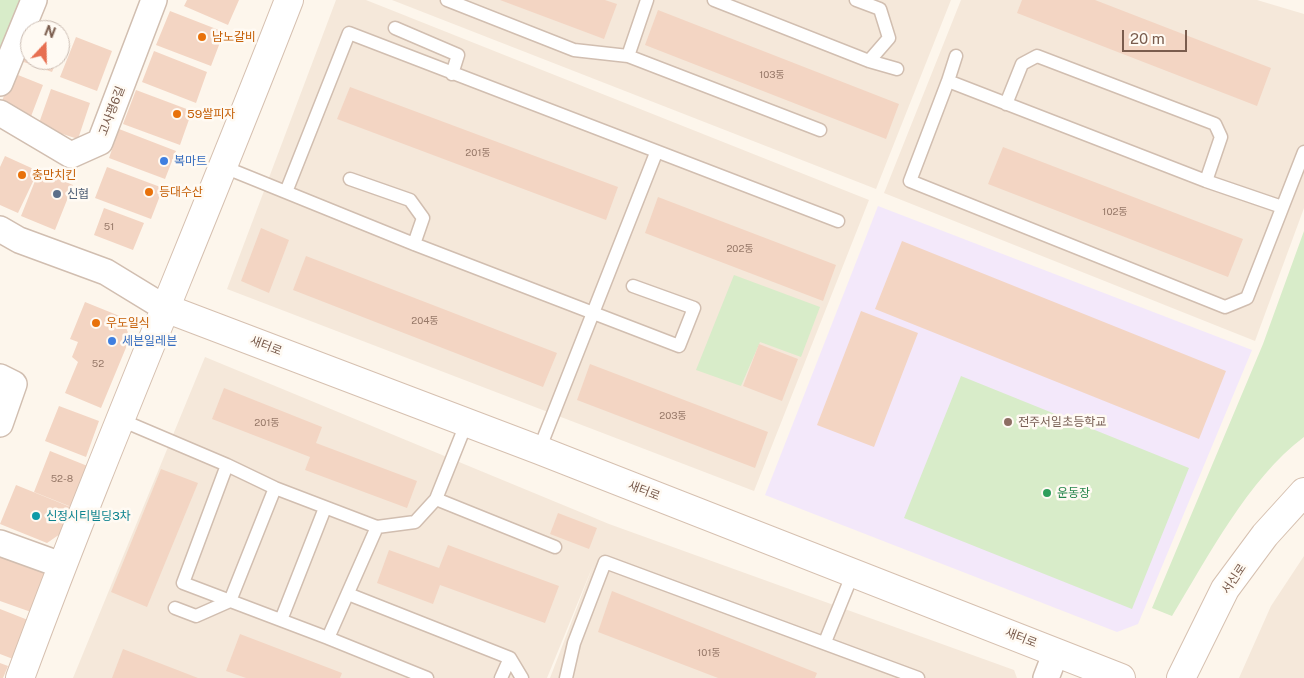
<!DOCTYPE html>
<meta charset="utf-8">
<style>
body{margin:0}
#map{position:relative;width:1304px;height:678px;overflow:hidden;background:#fdf6ec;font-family:"Public Sans",sans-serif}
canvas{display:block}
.north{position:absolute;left:20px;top:20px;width:50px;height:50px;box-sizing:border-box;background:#fffaf3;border:1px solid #cabbb1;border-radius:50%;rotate:21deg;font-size:14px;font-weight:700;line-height:20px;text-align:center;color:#7a5c4d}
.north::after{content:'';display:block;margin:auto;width:18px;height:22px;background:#e76f51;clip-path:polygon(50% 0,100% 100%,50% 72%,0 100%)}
.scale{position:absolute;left:1122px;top:30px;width:65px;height:22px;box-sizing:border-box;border:2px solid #7a5c4d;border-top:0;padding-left:6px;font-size:15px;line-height:18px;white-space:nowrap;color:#7a5c4d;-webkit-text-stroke:4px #fffaf3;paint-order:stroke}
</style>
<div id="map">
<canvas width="1304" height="678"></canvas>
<div class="north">N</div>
<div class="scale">20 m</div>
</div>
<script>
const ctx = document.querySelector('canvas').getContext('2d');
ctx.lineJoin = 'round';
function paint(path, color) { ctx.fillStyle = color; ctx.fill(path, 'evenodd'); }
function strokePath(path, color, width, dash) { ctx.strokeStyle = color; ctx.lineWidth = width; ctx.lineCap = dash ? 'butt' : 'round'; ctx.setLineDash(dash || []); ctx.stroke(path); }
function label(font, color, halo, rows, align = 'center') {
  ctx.font = font + ' "Public Sans","Noto Sans KR",sans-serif'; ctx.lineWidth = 5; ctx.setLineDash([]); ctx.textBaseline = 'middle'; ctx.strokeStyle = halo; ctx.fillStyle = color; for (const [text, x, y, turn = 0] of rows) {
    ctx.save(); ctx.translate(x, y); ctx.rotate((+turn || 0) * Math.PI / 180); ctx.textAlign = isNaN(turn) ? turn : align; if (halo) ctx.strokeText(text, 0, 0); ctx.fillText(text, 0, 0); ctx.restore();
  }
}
const residential = new Path2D(`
 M336,0H366L869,200L754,491L227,289Z
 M392,0H951L876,189Z
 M961,0H1257L1304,14V208L1255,341L884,193Z
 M205,357L609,524L1014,670L1017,678H550L594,563L547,678H73Z
 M1304,556V678H1239L1271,606Z`);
const education = new Path2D(`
 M878,206L1252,350L1138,624L1117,632L765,495Z`);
const green = new Path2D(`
 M0,0H30L0,75Z
 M1304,231V437C1248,479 1208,557 1172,616L1152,608L1263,344Z
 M734,275L820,307L801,357L760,342L741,386L696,370Z
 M961,376L1189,468L1132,609L904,518Z`);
const building = new Path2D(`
 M187,0H239L228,25L184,6Z
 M500,0H605L617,4L604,39Z
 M1022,0H1095L1271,68L1257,106L1017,13Z
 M658,10L899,104L886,139L645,45Z
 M170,11L224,32L211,66L156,45Z
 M33,21L57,30H30V60H57L52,72L18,60Z
 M76,37L112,51L97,91L60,77Z
 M154,51L207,72L196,103L142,82Z
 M13,73L43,85L30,119L0,106Z
 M350,87L618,187L606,220L337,119Z
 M51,89L90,103L78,139L38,126Z
 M136,90L192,111L180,145L123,124Z
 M119,129L176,151L165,179L109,158Z
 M1003,147L1243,239L1228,277L988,184Z
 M5,156L38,171L18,213L0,205V167Z
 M107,167L163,188L151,219L95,198Z
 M39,171L73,185L55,230L21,216Z
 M658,197L836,265L823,301L645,233Z
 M104,208L144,223L133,250L94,235Z
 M261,228L289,240L269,293L241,281Z
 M902,241L1226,371L1199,439L875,309Z
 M306,256L557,353L543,387L293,290Z
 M85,302L122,317L130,338L101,408L65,393L78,362L72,357L78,342L70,339Z
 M861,311L918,333L874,447L817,425Z
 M759,344L798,359L782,401L743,386Z
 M590,364L768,432L755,468L577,400Z
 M224,388L322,427L316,443L417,481L407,508L305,470L310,457L212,419Z
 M59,406L99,421L86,457L45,441Z
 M50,451L90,467L74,508L34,492Z
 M161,469L198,483L147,607L111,592Z
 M16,485L73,508L63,532L47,543L0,524Z
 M558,513L597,528L589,549L550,534Z
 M448,545L559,586L545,623L440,585L433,604L377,583L389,550L439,568Z
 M0,555L46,573L31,612L0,601Z
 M612,591L817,673L815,678H718L598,632Z
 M0,609L28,620L13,659L0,654Z
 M240,634L342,673L340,678H246L226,671Z
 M123,649L198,678H112Z
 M0,663L8,666L3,678H0Z`);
const lane = new Path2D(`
 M447,0L574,50L628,56
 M647,0L628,56L820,130
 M714,0L869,61L897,69
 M856,0L880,9L889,38L869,61
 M395,28L458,55L452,74
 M956,56L948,81L1206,181L1282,207
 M948,81L910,181L1225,307L1247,298L1304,152
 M1006,104L1022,64L1037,56L1215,124L1221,137L1206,181
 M224,167L414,244L679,346L694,308L633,286
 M350,179L410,200L423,218L414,244
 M286,192L349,33L838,221
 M121,420L227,465L275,488L377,527L415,522L436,499L555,547
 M539,450L656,153
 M227,465L183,583L328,638L377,527
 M436,499L466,424
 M348,594L510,658L501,678
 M175,608L196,616L230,601L275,488
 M281,620L325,508
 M328,638L427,678
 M825,642L853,573
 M510,658L522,678
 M566,678L574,643L605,562L918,678`);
const street = new Path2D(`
 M0,83L34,0
 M0,113L71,155L100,142L154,0
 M0,229L19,240L106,272L165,308
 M0,377L14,384L0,424
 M0,543L61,565
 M1046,678L1056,652`);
const secondary = new Path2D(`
 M165,308L539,450L1121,678
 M20,678C104,450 201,227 289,0
 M1181,678L1225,589L1265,535L1304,492`);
const markers = [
 [202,37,5,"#e8710a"],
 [177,114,5,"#e8710a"],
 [164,161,5,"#3f7fe0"],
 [22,175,5,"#e8710a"],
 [149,192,5,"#e8710a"],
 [57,194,5,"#5c6f8a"],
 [96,323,5,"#e8710a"],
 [112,341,5,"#3f7fe0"],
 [1008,422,5,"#8d6e63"],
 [1047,493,5,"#2e9e5b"],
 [36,516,5,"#0f9aa8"]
];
const numberNames = [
 ["103동",772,75],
 ["201동",478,153],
 ["102동",1115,212],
 ["51",109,227],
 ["202동",740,249],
 ["204동",425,321],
 ["52",98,364],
 ["203동",673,416],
 ["201동",267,423],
 ["52-8",62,479],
 ["101동",709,653]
];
const foodNames = [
 ["남노갈비",212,37],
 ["59쌀피자",187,114],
 ["충만치킨",32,175],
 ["등대수산",159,192],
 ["우도일식",106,323]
];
const streetNames = [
 ["고사평6길",112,111,-69],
 ["새터로",266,346,21],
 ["새터로",644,491,21],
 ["서신로",1234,579,-56],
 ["새터로",1021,638,21]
];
const shopNames = [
 ["복마트",174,161],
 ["세븐일레븐",122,341]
];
const serviceNames = [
 ["신협",67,194]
];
const educationNames = [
 ["전주서일초등학교",1018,422]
];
const leisureNames = [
 ["운동장",1057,493]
];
const cultureNames = [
 ["신정시티빌딩3차",46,516]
];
paint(residential, '#f5e8da');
paint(education, '#f3e8fa');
paint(green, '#d8ecc9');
paint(building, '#f3d5c3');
strokePath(lane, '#d1beb0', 15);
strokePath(street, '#d1beb0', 28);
strokePath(secondary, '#d6c0b0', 30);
strokePath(lane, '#fff', 12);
strokePath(street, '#fff', 25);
strokePath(secondary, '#fff', 28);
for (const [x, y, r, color] of markers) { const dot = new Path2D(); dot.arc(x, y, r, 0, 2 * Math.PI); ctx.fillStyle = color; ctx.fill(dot); strokePath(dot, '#fffaf3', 2); }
label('10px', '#987a6a', null, numberNames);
label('12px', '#c56008', '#fffaf3', foodNames, 'left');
label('12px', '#7a5c4d', '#fffaf3', streetNames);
label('12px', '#366cbe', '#fffaf3', shopNames, 'left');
label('12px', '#4e5e75', '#fffaf3', serviceNames, 'left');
label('12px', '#785e54', '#fffaf3', educationNames, 'left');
label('12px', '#27864d', '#fffaf3', leisureNames, 'left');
label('12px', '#0d838f', '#fffaf3', cultureNames, 'left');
</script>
